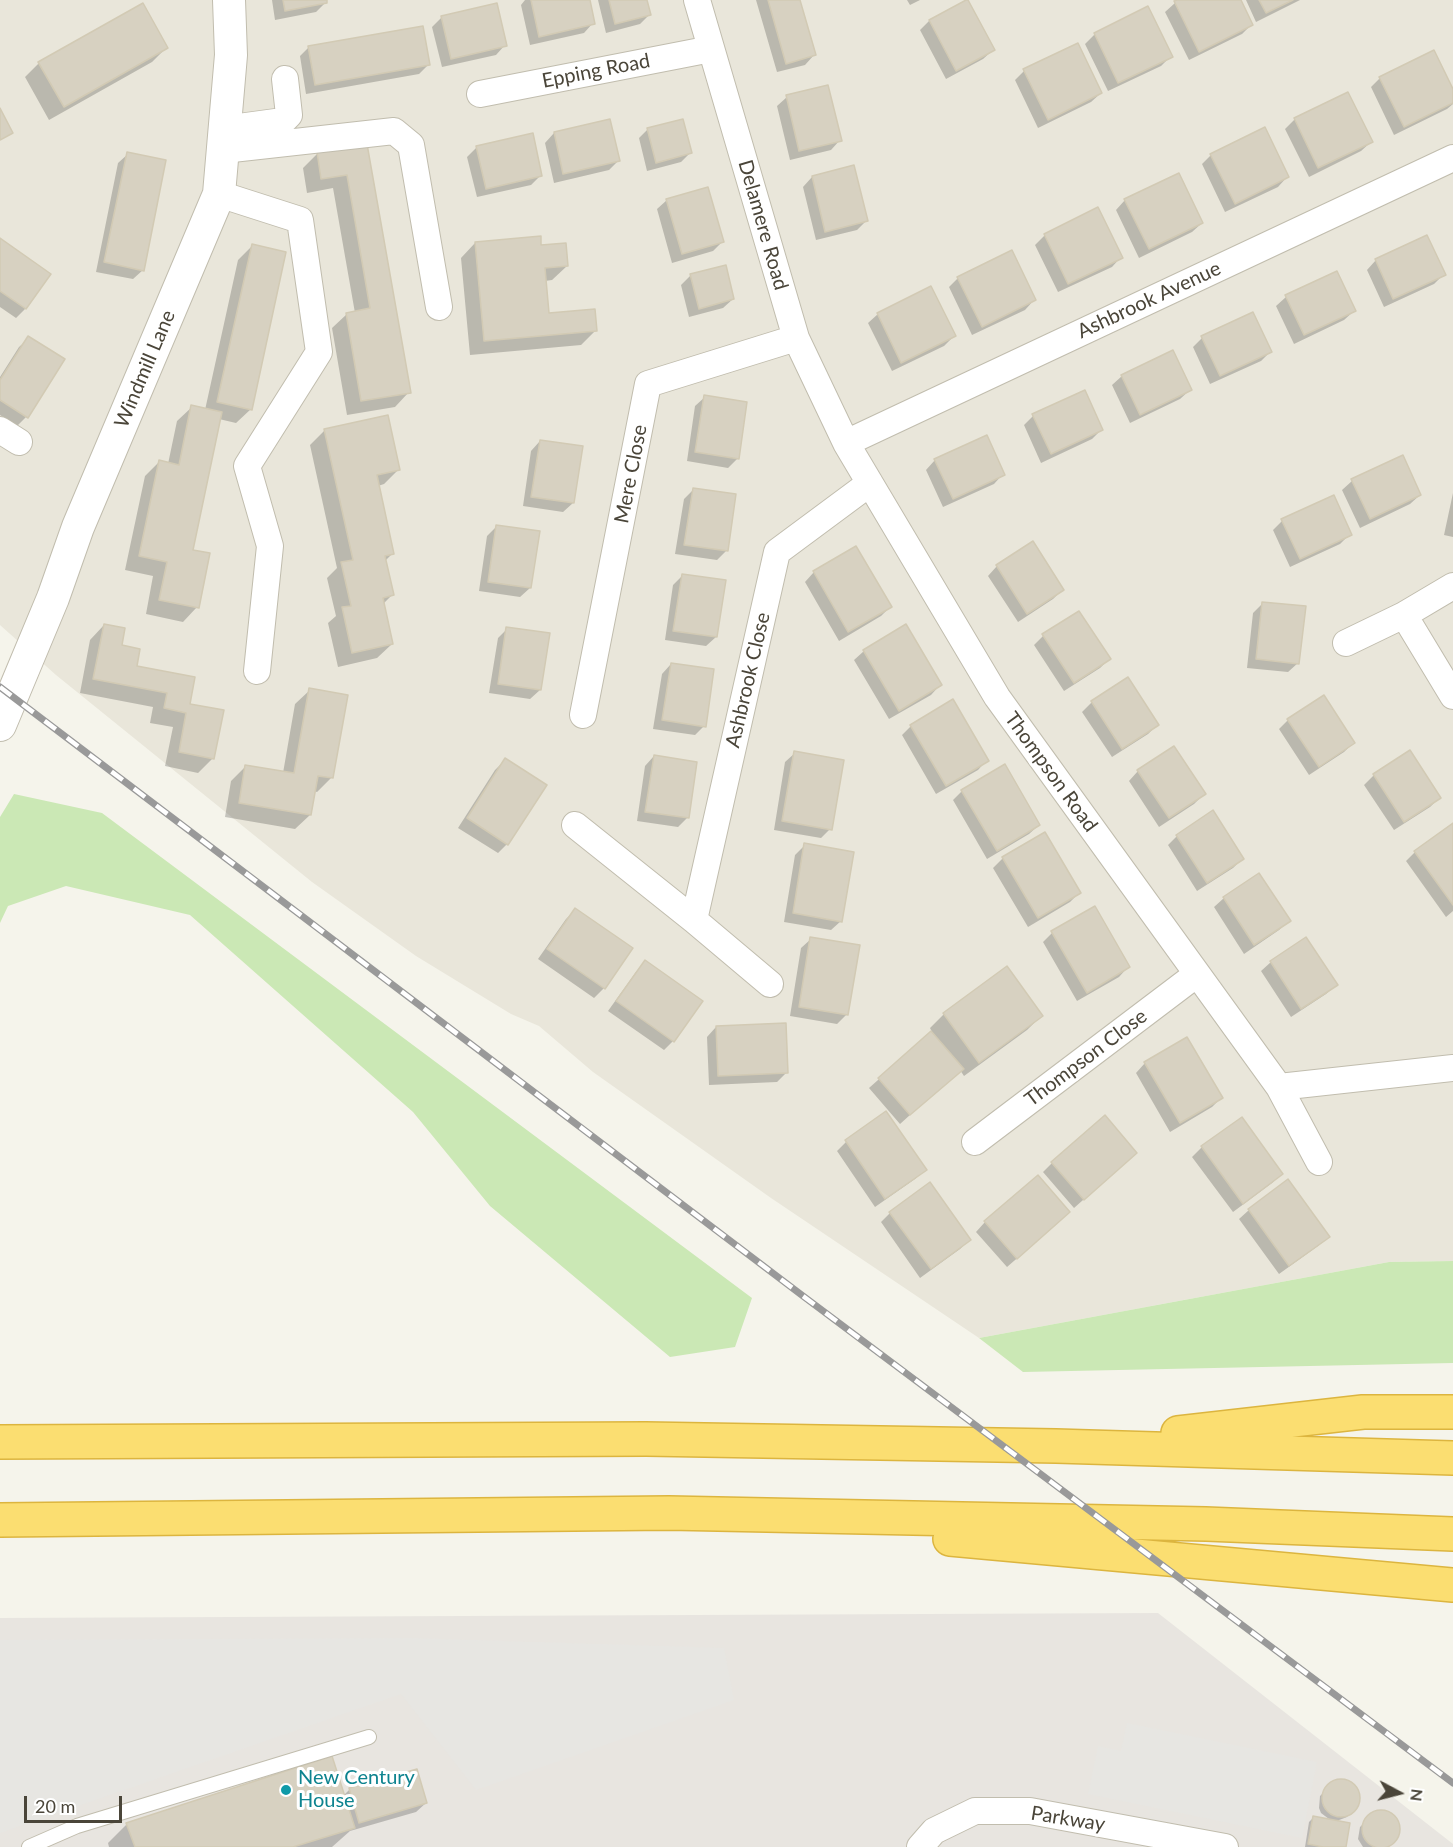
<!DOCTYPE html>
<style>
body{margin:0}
#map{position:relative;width:1453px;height:1847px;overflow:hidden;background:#f5f4eb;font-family:Lato,sans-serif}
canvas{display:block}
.north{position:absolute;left:1369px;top:1763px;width:60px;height:60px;-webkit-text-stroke:4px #fff;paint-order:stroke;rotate:97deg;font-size:16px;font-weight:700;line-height:24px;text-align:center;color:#4a4539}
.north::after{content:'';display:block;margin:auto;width:21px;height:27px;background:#4a4539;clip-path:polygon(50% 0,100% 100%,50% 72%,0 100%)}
.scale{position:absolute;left:24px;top:1796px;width:98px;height:27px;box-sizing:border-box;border:3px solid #4a4539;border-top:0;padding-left:8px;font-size:18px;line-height:21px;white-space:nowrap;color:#4a4539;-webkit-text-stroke:4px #fff;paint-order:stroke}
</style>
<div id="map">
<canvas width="1453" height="1847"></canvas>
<div class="north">N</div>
<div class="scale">20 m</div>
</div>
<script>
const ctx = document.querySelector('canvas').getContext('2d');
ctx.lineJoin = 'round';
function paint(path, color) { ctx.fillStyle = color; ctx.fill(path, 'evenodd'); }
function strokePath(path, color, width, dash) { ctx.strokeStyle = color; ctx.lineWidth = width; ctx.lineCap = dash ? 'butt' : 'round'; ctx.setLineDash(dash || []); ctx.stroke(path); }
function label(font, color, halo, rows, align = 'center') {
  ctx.font = font + ' Lato,sans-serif'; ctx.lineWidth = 6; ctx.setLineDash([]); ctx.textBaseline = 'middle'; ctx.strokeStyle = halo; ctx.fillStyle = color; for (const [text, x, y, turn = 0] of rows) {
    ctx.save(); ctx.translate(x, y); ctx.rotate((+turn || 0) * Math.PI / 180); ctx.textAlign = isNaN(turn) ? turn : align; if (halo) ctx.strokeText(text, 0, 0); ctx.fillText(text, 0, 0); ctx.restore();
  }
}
const residential = new Path2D(`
 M0,0H1453V1261L1389,1262L979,1338L771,1198L593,1072L539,1026L511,1014L416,956L312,882L56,675L0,625Z`);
const industrial = new Path2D(`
 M1158,1613L1453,1844V1847H0V1618Z`);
const green = new Path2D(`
 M14,794L102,813L752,1298L735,1347L670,1357L490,1206L413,1112L190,915L66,886L8,906L0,923V817Z
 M1453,1261V1363L1023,1372L979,1338L1389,1262Z`);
const parking = new Path2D(`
 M409,1638L724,1648L734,1700L476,1790L401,1694L0,1833V1640Z
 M1127,1723L1317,1762L1302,1838L1088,1794L1098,1746L1121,1751Z`);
const shadow = new Path2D(`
 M272,0H325L326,2L316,12L275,20Z
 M525,0H588L593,23L584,33L530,45L521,5Z
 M598,0H645L649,15L640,24L606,33Z
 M756,0H799L814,55L805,65L777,72Z
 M907,0H920L910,5Z
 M1180,0H1239L1251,25L1242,34L1189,60L1165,12L1175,3Z
 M1246,0H1300L1256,22Z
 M967,1L993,50L983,59L946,79L920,30L929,21Z
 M442,17L505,45L496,55L442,67L432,27Z
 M1095,34L1171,56L1161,66L1108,91L1085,44Z
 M309,47L428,65L419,74L306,94L300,56Z
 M166,48L152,62L49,120L25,77L39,63Z
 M1024,71L1101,93L1091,102L1038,128L1015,80Z
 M1380,78L1453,93V104L1447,109L1394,135L1371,87Z
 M1348,94L1371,142L1361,151L1309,177L1285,129L1295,119Z
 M787,97L840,140L831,150L790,160L777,106Z
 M648,129L690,153L681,162L647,171L639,138Z
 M554,133L618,161L609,170L554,183L545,143Z
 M366,145L409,392L395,407L347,415L332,328L347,314L355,313L333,188L307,193L303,168L317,154Z
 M477,147L541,175L531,185L477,197L467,157Z
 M128,154L143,270L133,279L96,272L118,163Z
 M1211,155L1287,177L1278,187L1225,212L1202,164Z
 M812,177L866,221L857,230L816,240L803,187Z
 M667,200L722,242L713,251L672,263L657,209Z
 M1125,200L1202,223L1192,232L1139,258L1116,210Z
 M1045,235L1121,257L1112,267L1058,292L1035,245Z
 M0,240L49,274L25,309L16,318L0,307Z
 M475,243L540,247L567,266L552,280L545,281L548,315L595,331L581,345L470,355L461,258Z
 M252,246L251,409L236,423L219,419L191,551L197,607L183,622L146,614L153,576L125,570L145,476L159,462L168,464L177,421L192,407L205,410L238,260Z
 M1376,260L1444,274L1434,284L1384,307L1367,270Z
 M691,275L733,299L723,308L689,317L681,285Z
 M958,278L1034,300L1025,310L972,335L949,287Z
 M1286,297L1354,311L1344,320L1294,344L1276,306Z
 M878,314L954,336L944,346L892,371L868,323Z
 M29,338L26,417L17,426L0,415V377L19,347Z
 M1202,338L1270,352L1261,361L1210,384L1193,347Z
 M1122,376L1190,390L1180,399L1130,423L1112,385Z
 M705,397L738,458L728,468L687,461L695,406Z
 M1033,416L1101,430L1092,439L1041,463L1024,425Z
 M325,430L398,470L384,484L378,486L393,553L385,561L392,595L383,604L392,644L377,658L338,667L328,623L336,616L327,578L337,568L310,445Z
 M540,441L573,503L563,512L523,506L531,451Z
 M1402,457L1420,495L1410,504L1360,528L1342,490L1352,481Z
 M935,460L1003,474L994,484L943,507L926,470Z
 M693,490L726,551L717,560L675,554L684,499Z
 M1453,493V537L1444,535Z
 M1282,521L1350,534L1340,544L1290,567L1273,530Z
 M496,527L530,588L520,597L479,591L487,536Z
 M997,566L1063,589L1053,599L1018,622L988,576Z
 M814,572L890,607L881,616L839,641L805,582Z
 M683,575L716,637L706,646L665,640L673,585Z
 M1263,603L1298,663L1288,672L1247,668L1253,613Z
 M104,625L135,667L188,705L213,758L198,773L165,766L173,727L150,723L153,707L80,693L90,640Z
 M507,629L540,690L530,699L489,693L498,638Z
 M1043,636L1109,659L1100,668L1064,691L1034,645Z
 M864,651L940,685L931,695L889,719L854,660Z
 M671,664L704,726L695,735L653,729L662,674Z
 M1127,679L1157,725L1148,734L1112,757L1082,712L1092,702Z
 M310,690L332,777L317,792L314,791L310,815L295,829L225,817L231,781L246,766L283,773L295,704Z
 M1288,720L1353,743L1344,752L1309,775L1279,729Z
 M911,726L987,760L978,770L936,794L902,735Z
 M795,753L830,829L821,838L774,830L785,762Z
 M654,756L687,818L678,827L637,821L645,766Z
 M505,760L507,844L498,853L458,828L495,770Z
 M1138,771L1204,794L1194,804L1159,827L1129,781Z
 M1374,775L1439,798L1430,807L1394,830L1364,785Z
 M962,791L1039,825L1029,834L987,859L953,800Z
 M1453,825V911L1446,917L1406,861L1415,852Z
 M1177,836L1242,859L1233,868L1197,891L1168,845Z
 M805,845L841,921L831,930L784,922L795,855Z
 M1003,858L1079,893L1070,902L1028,927L993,868Z
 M1224,898L1289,921L1279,930L1244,954L1214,907Z
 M1094,908L1128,967L1119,977L1077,1001L1043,942L1052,933Z
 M575,910L631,949L604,988L594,998L538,959L566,919Z
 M811,939L847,1014L837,1024L790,1016L801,948Z
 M645,962L673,1041L664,1050L608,1011L636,972Z
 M1271,962L1336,985L1326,994L1291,1017L1261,971Z
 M944,1014L1041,1016L1027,1030L964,1076L960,1070L900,1124L869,1088L932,1032L930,1028Z
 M716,1027L787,1072L777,1082L709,1085L707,1037Z
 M1145,1063L1221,1098L1212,1107L1170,1132L1136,1073Z
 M1241,1119L1281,1174L1272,1183L1233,1212L1192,1157L1202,1147Z
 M846,1142L925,1169L915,1179L875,1207L837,1151Z
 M1126,1162L1074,1208L1043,1172L1052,1163Z
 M1249,1210L1328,1237L1318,1246L1279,1274L1239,1219Z
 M890,1213L969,1240L960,1249L920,1278L881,1222Z
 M985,1222H1059L1007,1267L976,1232Z
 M1345,1781L1355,1787L1357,1792L1358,1803L1347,1817L1334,1822L1344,1847H1305L1309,1822L1313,1818L1333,1822L1321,1813L1319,1808L1320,1796L1333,1783Z
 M350,1789L426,1803L416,1812L350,1831L332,1847H109L108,1843L127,1824L343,1796Z
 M1379,1812L1391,1814L1398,1824V1836L1391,1845L1386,1847H1363L1358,1839L1360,1827L1374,1813Z`);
const building = new Path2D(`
 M283,0H327V3L285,11Z
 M531,0H590L595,24L539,37Z
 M609,0H647L651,15L615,24Z
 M768,0H800L816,55L786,64Z
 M966,0H968L995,50L956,71L929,20Z
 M1177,0H1241L1253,25L1199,52L1174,1Z
 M1259,0H1293L1266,13Z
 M143,3L168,48L64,107L38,62Z
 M497,3L507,46L451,59L441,16Z
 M1148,6L1173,57L1118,83L1094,33Z
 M423,26L430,65L315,85L308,46Z
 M1078,43L1102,93L1048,120L1023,69Z
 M1434,50L1453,89V103L1404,127L1379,77Z
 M828,85L842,141L799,151L786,95Z
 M1348,92L1373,142L1318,168L1294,118Z
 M0,108L13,133L0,140Z
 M610,119L620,161L563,174L554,132Z
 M683,119L692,153L656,163L647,128Z
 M1265,127L1289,177L1235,204L1210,154Z
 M533,133L542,176L486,189L476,146Z
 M367,144L411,393L361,401L346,313L370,308L347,175L321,179L317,152Z
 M127,152L166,160L144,271L104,262Z
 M854,165L868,221L825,232L812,176Z
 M1179,173L1203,223L1149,249L1124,199Z
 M708,187L724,242L682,254L666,199Z
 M1098,207L1123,258L1068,284L1044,234Z
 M1427,235L1446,275L1393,299L1375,259Z
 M541,236V245L566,243L568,266L545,268L549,313L595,309L597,331L484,341L475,242Z
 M0,238L51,274L26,309L0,291Z
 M252,244L286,252L252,410L217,402Z
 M1012,250L1036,300L982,327L957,277Z
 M726,265L734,299L699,309L690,274Z
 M1337,271L1356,311L1304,335L1285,295Z
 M931,286L956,336L901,363L877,313Z
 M1253,312L1272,352L1220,376L1201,336Z
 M28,336L65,359L28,418L0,400V380Z
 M1173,350L1192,390L1140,415L1121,375Z
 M1085,390L1103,430L1051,454L1032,414Z
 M704,395L747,402L739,459L695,452Z
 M191,405L222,412L193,550L210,553L199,608L159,600L167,562L139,556L159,460L179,465Z
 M388,415L400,470L377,475L394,554L385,556L394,595L383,598L393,644L352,653L342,607L351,606L341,562L353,560L324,429Z
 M987,435L1005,475L953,499L934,459Z
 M540,440L583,446L574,503L531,497Z
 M1403,455L1421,495L1370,519L1351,479Z
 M693,488L736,494L728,551L684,545Z
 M1334,495L1352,535L1300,559L1281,519Z
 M496,525L540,531L531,588L488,582Z
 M1033,541L1064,590L1027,614L996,565Z
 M856,546L892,607L848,632L813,571Z
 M682,574L726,580L717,637L673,631Z
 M1262,602L1306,606L1299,664L1256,659Z
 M1079,611L1111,659L1074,683L1042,634Z
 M104,624L125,628L122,645L140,649L137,666L195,677L190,704L224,710L214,759L179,752L186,713L164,708L167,693L93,679Z
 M906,624L942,685L899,711L863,650Z
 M506,627L550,633L541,690L498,684Z
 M671,663L714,669L706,727L662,720Z
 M1128,677L1159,725L1122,749L1091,701Z
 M309,688L348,695L333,778L318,776L311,815L239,803L245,765L294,773Z
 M1324,695L1355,743L1319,767L1287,719Z
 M953,699L989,761L946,786L910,725Z
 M1174,746L1206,794L1169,818L1137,770Z
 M1410,750L1441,798L1404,822L1373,774Z
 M794,751L844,760L832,830L782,821Z
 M654,755L697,762L689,818L645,812Z
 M505,758L547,785L508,845L467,818Z
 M1005,764L1040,825L997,851L961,790Z
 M1213,810L1244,859L1207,883L1176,835Z
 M1453,823V905L1414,851Z
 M1045,832L1081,893L1038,918L1002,857Z
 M804,843L854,852L842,922L793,913Z
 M1259,873L1291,921L1254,945L1223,897Z
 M1095,906L1130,967L1087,993L1051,931Z
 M575,908L633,948L605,989L547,949Z
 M810,937L860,945L848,1015L799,1007Z
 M1306,937L1338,985L1301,1009L1270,961Z
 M645,960L703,1001L674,1042L616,1001Z
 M1007,966L1043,1016L979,1063L943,1013Z
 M786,1023L788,1073L718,1076L716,1026Z
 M931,1031L964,1069L910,1115L878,1078Z
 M1187,1037L1223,1098L1180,1123L1144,1062Z
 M886,1111L927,1170L885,1199L845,1140Z
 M1105,1115L1137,1153L1084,1200L1051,1162Z
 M1242,1117L1283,1174L1243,1204L1201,1146Z
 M1038,1175L1070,1212L1017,1259L984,1221Z
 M1288,1179L1330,1237L1289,1266L1248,1209Z
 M930,1182L971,1240L931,1269L889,1212Z
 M332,1756L355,1828L293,1847H135L126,1823Z
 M417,1769L427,1803L359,1823L349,1788Z
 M1322 1798a19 19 0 1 1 38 0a19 19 0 1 1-38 0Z
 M1362 1829a19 19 0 1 1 38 0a19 19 0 1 1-38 0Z
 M1313,1816L1350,1823L1346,1847H1323L1308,1844Z`);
const service = new Path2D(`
 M29,1847L77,1826L369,1737`);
const minor = new Path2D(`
 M697,0L796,338L846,443L997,697L1279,1087L1319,1162
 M480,94L711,49
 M224,129L283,121L289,115L285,79
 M223,150L394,131L411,145L439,307
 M219,194L300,220L319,352L247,466L270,546L257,671
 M0,430L19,442
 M846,443L1453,158
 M1404,615L1453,696
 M1346,643L1404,615L1453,586
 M583,715L648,384L796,338
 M575,825L694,920L770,984
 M694,920L777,552L870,483
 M1279,1087L1453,1068
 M975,1142L1197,974
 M920,1847L934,1831L975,1811H1030L1225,1847`);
const tertiary = new Path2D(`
 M0,725L53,598L78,527L219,194L231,55L229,0`);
const motorway = new Path2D(`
 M1178,1433L1363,1412H1453
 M0,1442L646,1439L1056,1446L1453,1458
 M0,1520L669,1513L1206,1524L1453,1534
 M950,1539L1453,1585`);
const rail = new Path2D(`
 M0,687L803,1296L1453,1783`);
const markers = [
 [286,1790,6,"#0f9aa8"]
];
const streetNames = [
 ["Epping Road",596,71,-11],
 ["Delamere Road",763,225,74],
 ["Ashbrook Avenue",1149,300,-25],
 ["Windmill Lane",145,369,-67],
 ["Mere Close",631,474,-79],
 ["Ashbrook Close",748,680,-77],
 ["Thompson Road",1051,772,54],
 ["Thompson Close",1086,1058,-37],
 ["Parkway",1068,1819,9]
];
const cultureNames = [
 ["New Century",298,1778],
 ["House",298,1801]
];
paint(residential, '#e9e6da');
paint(industrial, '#e8e5e0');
paint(green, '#cbe8b5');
paint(parking, '#e7e6e2');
paint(shadow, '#0003');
paint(building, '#d7d1c1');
strokePath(building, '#d2cab4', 1.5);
strokePath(service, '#c1bdae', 16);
strokePath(minor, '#c1bdae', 28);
strokePath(tertiary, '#c1bdae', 34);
strokePath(motorway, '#dcb53f', 36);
strokePath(service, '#fff', 14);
strokePath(minor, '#fff', 26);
strokePath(tertiary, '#fff', 32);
strokePath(motorway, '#fbde71', 33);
strokePath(rail, '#999', 7);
strokePath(rail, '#fff', 4.5, [14]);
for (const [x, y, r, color] of markers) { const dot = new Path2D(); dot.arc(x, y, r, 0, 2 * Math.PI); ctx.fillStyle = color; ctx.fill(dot); strokePath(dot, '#fff', 2); }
label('20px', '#4a4539', '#fff', streetNames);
label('20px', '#0d838f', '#fff', cultureNames, 'left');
</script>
